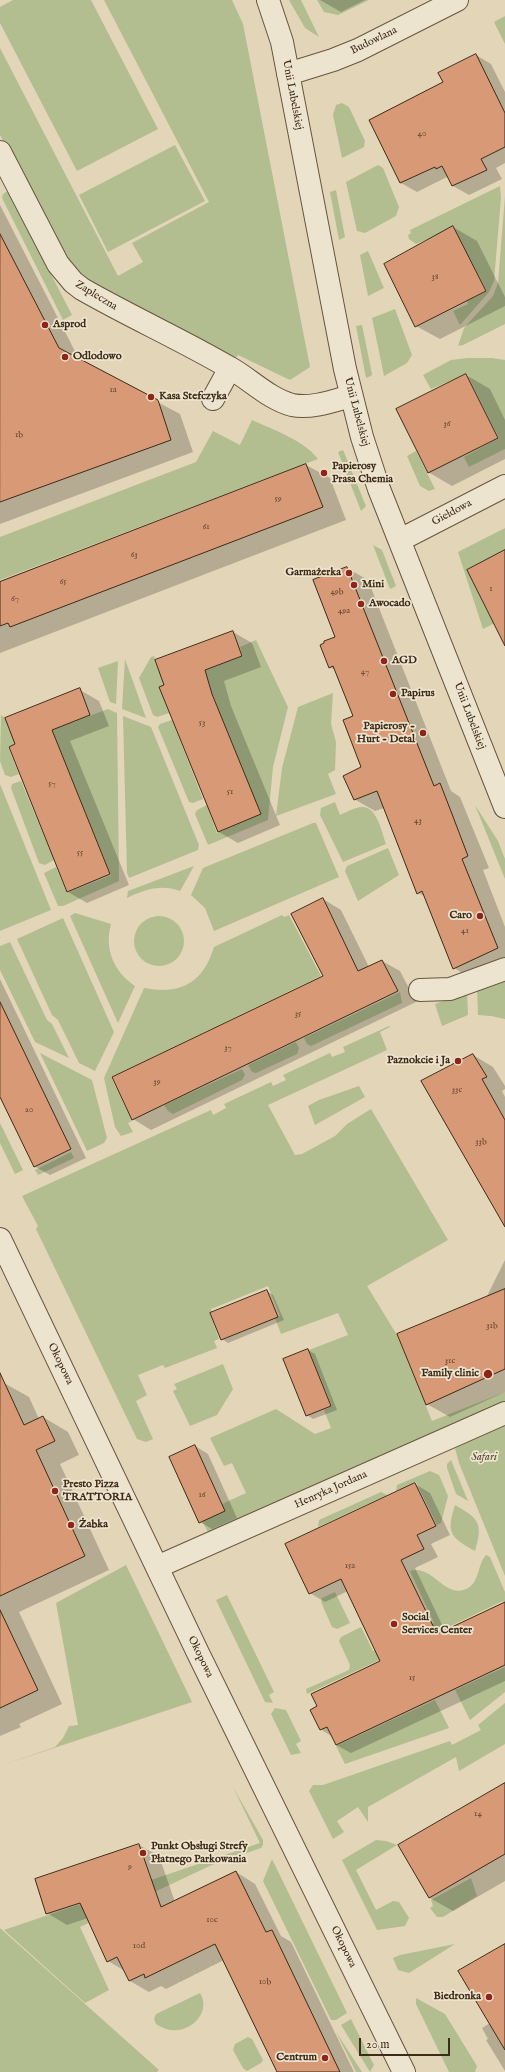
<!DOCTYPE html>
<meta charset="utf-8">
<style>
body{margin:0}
#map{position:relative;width:505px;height:2072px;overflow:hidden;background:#e3d5b7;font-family:"IM FELL English",serif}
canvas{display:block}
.scale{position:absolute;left:359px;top:2038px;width:91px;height:18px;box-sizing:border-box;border:2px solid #3e2b16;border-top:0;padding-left:5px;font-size:12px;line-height:14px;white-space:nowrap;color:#3e2b16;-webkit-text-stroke:3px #ede4d0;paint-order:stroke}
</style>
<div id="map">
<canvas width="505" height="2072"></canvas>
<div class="scale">20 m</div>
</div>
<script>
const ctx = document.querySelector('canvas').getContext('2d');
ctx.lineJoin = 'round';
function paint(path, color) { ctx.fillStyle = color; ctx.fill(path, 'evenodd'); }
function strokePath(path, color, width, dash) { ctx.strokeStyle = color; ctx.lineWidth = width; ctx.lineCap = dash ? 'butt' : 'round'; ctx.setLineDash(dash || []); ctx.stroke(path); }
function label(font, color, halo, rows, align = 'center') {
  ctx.font = font + ' "IM FELL English",serif'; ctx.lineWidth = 3.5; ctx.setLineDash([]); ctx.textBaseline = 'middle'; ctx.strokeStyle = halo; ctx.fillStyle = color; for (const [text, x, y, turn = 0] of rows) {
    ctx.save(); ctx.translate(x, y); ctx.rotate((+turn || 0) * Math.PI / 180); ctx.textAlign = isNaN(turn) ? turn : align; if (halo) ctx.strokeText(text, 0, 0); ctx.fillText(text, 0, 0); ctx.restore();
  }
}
const green = new Path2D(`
 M13,0H91L158,129L77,171L0,23V7Z
 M104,0H232L243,24L310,367L290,380L238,355L235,359L87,281L70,268L0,135V48L118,276L143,262L132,243L209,202Z
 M289,0H301L319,37L305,28Z
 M317,0H369L338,15L324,12Z
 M505,16V44L494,22Z
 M342,103L349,107L365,141L364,147L342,158L333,115L336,105Z
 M175,145L205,201L108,252L79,195Z
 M378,165L383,168L399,207L396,216L365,233L357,231L346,182Z
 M500,186L501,198L494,281L489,292L460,325L453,311L468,304L467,301L487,291L454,228L416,244L409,239L408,235L411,233L410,230Z
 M336,190L345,237L339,240L330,192Z
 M8,191L72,315L63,320L2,198L3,194Z
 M505,196V324L463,345L458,346L464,328L493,296L498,283Z
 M368,251L384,288L368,296L360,255Z
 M395,309L412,355L407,363L384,376L372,318Z
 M362,325L372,374L371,376L366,378L356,326Z
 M468,358H492L505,360V449L469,467L464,457L499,438L467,374L431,389L423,375L451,360Z
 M252,420C272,429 305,441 318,459L0,580V537L196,462L213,431L240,445Z
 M343,450L366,506L361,511L338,452Z
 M416,451L435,489L429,491L420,486L407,456Z
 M505,528V550L467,570L490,617L505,608V618L483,629L458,552Z
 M373,545L382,550L396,586L390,589Z
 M256,640L288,707L273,767L268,820L208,845L195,814L197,810L207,805L217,833L261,814L203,671L243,656L240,647Z
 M154,656L164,685L159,687L169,713L157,717L153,715L139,678L151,657Z
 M125,659L146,718L122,709Z
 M118,661L116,704L110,702L98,668Z
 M333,693L331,724L336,742L335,770L328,774L336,794L276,816L282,768L298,707Z
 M108,709L117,713L119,881L63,906H58L44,873L56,867L67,893L111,875L52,730Z
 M1,715L5,718L15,744L8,747L19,774L11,777L5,775L0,761Z
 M123,716L151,727L199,845L198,850L129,878L127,873Z
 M172,720L203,799L193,803L189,802L158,727L160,724Z
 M21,781L54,860L45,865L39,863L11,788L12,784Z
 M0,784L51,910L0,931Z
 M335,802L340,815C346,812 354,808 361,807C377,805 382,833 386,844L343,862L320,815L321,808Z
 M475,805L498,841L505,859V879Z
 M313,823H316L339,877L214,931L205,908L191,895L203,868Z
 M388,848L399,875L358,901L345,871L347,866Z
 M194,866L180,891C161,884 145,889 127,898L128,891Z
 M75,913L111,924C104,949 114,972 135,986L118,1023L70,916Z
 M282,915L284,917L289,915L321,976L111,1077L132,1121L128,1123L133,1132L121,1136L115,1127L104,1078L144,988C181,995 203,983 214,947Z
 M134 941a25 25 0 1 1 50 0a25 25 0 1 1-50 0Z
 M63,918L114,1032L95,1071L79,1063L58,1020L52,1015L17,939Z
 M10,942L47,1020L52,1024L69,1058L35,1042L0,970V946Z
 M505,977V1019L491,1016L478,1015L477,988Z
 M400,992L402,1003L311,1046L307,1044L304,1038Z
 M467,992L468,1015L442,1026L435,1004Z
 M389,1026L390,1027L380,1032L387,1050L268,1105L295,1155L302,1154L335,1136L347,1124L371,1109L448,1240L367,1286L397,1335L432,1421L505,1392V1403L208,1532L202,1521L225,1511L222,1504L246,1493L232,1463L224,1466L210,1438L276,1409L315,1434L331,1428L324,1410L332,1406L309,1350L348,1335L338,1313L281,1334L275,1318L280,1316L268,1286L211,1309L212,1312L210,1313L219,1339L214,1341L217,1348L165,1368L163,1365L138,1375L147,1395L136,1401L153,1439L146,1442L137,1439L36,1229L38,1226L22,1196L211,1110L213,1115L226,1108L224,1104L271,1082L273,1086L286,1080L283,1075L330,1053L332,1057L345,1052L343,1047Z
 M296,1042L299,1048L297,1054L256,1073L252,1072L248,1065Z
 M40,1053L92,1080L107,1138L104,1143L87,1151Z
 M242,1069L245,1075L242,1080L173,1114L168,1111L164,1105Z
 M359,1086L365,1097L315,1125L308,1106L319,1100Z
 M0,1123L23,1170L15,1174L0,1143Z
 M71,1152L74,1158L38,1175L35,1170Z
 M223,1364L233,1389L217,1415L190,1426L173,1391L177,1389L174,1384Z
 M505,1425V1576L459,1463L455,1448Z
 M451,1460L468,1501L456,1494L447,1468V1464Z
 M430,1471L439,1475L448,1496L441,1523L437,1525L416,1482L396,1491L397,1485Z
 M381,1492L387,1495L318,1527L319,1520Z
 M455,1505C480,1519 483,1524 475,1551C450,1537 446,1533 455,1505Z
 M486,1555L490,1557L505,1592V1604L503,1601L417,1642L413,1633L434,1623L410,1571C433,1564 444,1599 466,1589C480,1583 477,1565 486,1555Z
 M126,1565L192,1702L0,1766L55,1747L63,1738L69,1726L78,1725L56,1603Z
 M335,1592L350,1623L337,1629L332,1627L321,1602L322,1598Z
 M227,1595L274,1692L269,1695L273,1703L265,1702L216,1600Z
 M361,1627L373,1651L398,1639L403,1649L307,1694L306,1689L349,1670L350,1665L339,1641L341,1637Z
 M505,1667V1692L470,1720L455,1690Z
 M435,1700L449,1728L345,1764L336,1746Z
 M505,1703V1744L459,1771L456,1757L368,1807V1822L358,1807L337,1821L344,1832L333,1839L309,1791L313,1785H323L450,1741L452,1745L481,1730L478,1725Z
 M275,1708L286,1710L301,1741L296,1744L301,1753L291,1755L271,1714Z
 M233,1787L263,1840V1845L261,1848L214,1864L80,1927L109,1990L85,2003L4,1930L260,1843Z
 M376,1840L386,1841L397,1845L356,1870L376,1910L393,1901L399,1902L409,1918L405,1926L377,1930L342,1860Z
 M272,1859L347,2013L336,2020H331L263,1881Z
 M471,1878L477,1896L443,1917H437L430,1908L433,1906L431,1900Z
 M0,1928L159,2070L157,2072H0Z
 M455,1944L409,1973L398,1970L393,1958L400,1955Z
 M200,1993C214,2015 182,2043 156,2024L154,2019L156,2014Z
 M416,1998L445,2014L477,2066L475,2072H449L416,2004Z
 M351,2019L374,2065L370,2072L341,2025Z
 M336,2032L362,2072H356Z
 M248,2037L252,2039L263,2060L261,2063L247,2071L243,2068L233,2050L235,2044Z`);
const shadow = new Path2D(`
 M320,0H365L341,12Z
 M476,55L491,64L505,92V163L496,168L502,179L469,195L453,186L449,176L417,192L401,183L370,121L444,82Z
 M0,205L80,361L180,414L193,452L0,524Z
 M453,227L477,241L505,297V306L440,339L416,326Z
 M466,375L490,389L505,420V459L452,486L428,472Z
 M306,465L330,478L346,520L0,653V581Z
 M347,568L368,580L451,791L460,797L489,868L483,870L505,927V966L475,980L454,968L426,897L418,893L384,808L375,811L354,799L363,768L354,717L337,671L329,667Z
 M233,632L252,643L261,667L224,681L231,706L280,825L238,843L219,832L166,686Z
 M80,690L99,701L109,726L70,741L129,885L87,903L68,892L17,745Z
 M323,899L341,910L369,967L382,961L400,971L416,1002L151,1130L133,1119L324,977Z
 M0,979L86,1158L50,1175L34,1166L0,1095Z
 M473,1055L493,1067L505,1086V1089L502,1091L505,1097V1213Z
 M505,1260V1392L450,1417L427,1404L486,1298Z
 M267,1291L273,1295L284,1320L228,1343L222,1339Z
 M308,1350L315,1354L337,1410L313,1419L307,1415Z
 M4,1383L29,1397L39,1419L43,1417L68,1432L79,1455L60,1464L109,1570L19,1612L62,1704L19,1724L21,1727L0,1736V1385Z
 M195,1446L208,1454L237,1518L212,1529L200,1522Z
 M415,1484L430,1493L450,1535L431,1544L438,1557L415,1568L445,1631L505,1607V1681L351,1753L336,1745L333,1737L320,1729L381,1662L348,1591L325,1602L310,1593Z
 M505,1784V1881L453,1911L430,1898L399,1845Z
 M139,1845L159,1856L175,1902L236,1872L255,1884L281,1936L291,1942L354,2072H278L224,1960L166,1989L161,1986L149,1992L130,1981L125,1971L108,1961L88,1918L67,1925L47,1913Z
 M505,1945V2071L486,2040L488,2039L482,2028L490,2023Z`);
const building = new Path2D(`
 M476,54L505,113V147L481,159L487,170L452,186L442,166L436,169L435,167L400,183L369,120L443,82L438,73Z
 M453,226L486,291L415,327L384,264Z
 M0,234L59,348L158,400L171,440L0,502Z
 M466,374L498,438L428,473L396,409Z
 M306,464L323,507L10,627L8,623L0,626V582Z
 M505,550V646L467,570Z
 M347,567L434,786L440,783L452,814L468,856L462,859L498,948L453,969L422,891L417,894L377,791L354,800L343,776L361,767L343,720L353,716L333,666L329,668L320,645L324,643V641L335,637L313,580Z
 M233,631L242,656L205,670L212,694L261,814L218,832L159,687L164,685L155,660Z
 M80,688L90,715L52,730L110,874L67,892L9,747L15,744L5,718Z
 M323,898L358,971L382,960L398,991L132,1120L112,1077L323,976L291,914Z
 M0,1002L71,1149L34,1167L0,1097Z
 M473,1054L487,1077L482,1079L505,1120V1227L421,1081Z
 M505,1289V1369L426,1405L397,1334Z
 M267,1290L278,1317L221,1340L210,1313Z
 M308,1349L331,1406L306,1416L283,1359Z
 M0,1373L24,1425L43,1416L55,1441L36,1450L85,1556L0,1596Z
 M195,1445L225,1511L199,1523L169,1457Z
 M415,1483L436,1526L417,1535L424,1549L401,1560L437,1634L505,1602V1665L336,1745L327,1727L320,1730L310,1710L317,1706L311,1694L380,1661L341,1579L309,1594L285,1544Z
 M0,1610L38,1690L0,1708Z
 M505,1783V1854L429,1898L398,1845Z
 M139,1844L161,1907L236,1871L266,1932L272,1930L340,2072H277L215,1944L145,1978L144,1974L129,1981L117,1957L107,1962L80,1903L46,1914L35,1879Z
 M505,1944V2050L458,1971Z`);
const minor = new Path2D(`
 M268,0L282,42L345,369L362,437L379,489L505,807
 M288,74L333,60L358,50L457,0
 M0,152L58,264L73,282L82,289C131,317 182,340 230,368C250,379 269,399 292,405C311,409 333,401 351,396
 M213,399L230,368
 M400,540L505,486
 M420,990L450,989L505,969
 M0,1239L198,1653L404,2072
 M157,1567L505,1413`);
const markers = [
 [45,325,4,"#8f2418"],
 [65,357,4,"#8f2418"],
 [151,397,4,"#8f2418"],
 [324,473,4,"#8f2418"],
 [349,573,4,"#8f2418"],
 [354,585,4,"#8f2418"],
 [361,604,4,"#8f2418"],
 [384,661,4,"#8f2418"],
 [393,694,4,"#8f2418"],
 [423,733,4,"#8f2418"],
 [480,916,4,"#8f2418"],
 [458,1061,4,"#8f2418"],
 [488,1374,5,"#8f2418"],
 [55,1491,4,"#8f2418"],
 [71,1525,4,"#8f2418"],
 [394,1624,4,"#8f2418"],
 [143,1853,4,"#8f2418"],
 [489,1997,4,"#8f2418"],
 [325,2058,4,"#8f2418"]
];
const numberNames = [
 ["40",422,134],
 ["38",435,277],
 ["1a",113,390],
 ["36",447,424],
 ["1b",19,435],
 ["59",278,499],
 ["61",206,527],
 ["63",134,555],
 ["65",63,582],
 ["1",491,589],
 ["49b",337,592],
 ["67",15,599],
 ["49a",344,611],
 ["47",365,672],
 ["53",202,723],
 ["57",52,784],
 ["51",230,792],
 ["43",418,821],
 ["55",80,853],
 ["41",465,931],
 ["35",298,1014],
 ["37",228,1048],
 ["39",157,1082],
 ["33c",457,1090],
 ["20",29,1110],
 ["33b",481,1142],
 ["31b",492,1326],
 ["31c",450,1361],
 ["16",202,1495],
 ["15a",350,1566],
 ["15",412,1678],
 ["14",478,1814],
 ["9",130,1867],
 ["10c",212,1920],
 ["10d",139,1946],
 ["10b",265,1982]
];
const streetNames = [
 ["Budowlana",374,41,-26],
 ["Unii Lubelskiej",292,95,79],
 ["Zapleczna",96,296,31],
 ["Unii Lubelskiej",356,412,75],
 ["Giełdowa",452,513,-28],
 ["Unii Lubelskiej",469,716,69],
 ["Okopowa",60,1364,64],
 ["Henryka Jordana",331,1490,-24],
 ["Okopowa",200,1657,64],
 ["Okopowa",343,1947,64]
];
const poiNames = [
 ["Asprod",53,325],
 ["Odlodowo",73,357],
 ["Kasa Stefczyka",159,397],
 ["Papierosy",332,467],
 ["Prasa Chemia",332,480],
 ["Garmażerka",341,573,"right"],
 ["Mini",362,585],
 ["Awocado",369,604],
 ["AGD",392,661],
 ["Papirus",401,694],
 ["Papierosy -",415,727,"right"],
 ["Hurt - Detal",415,740,"right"],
 ["Caro",472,916,"right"],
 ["Paznokcie i Ja",450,1061,"right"],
 ["Family clinic",479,1374,"right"],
 ["Presto Pizza",63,1485],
 ["TRATTORIA",63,1498],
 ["Żabka",79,1525],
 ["Social",402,1618],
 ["Services Center",402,1631],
 ["Punkt Obsługi Strefy",151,1847],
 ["Płatnego Parkowania",151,1860],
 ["Biedronka",481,1997,"right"],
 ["Centrum",317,2058,"right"]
];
const parkNames = [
 ["Safari",484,1458]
];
paint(green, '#b2be90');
paint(shadow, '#0003');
paint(building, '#d89977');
strokePath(building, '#3e2b16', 1);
strokePath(minor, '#67563e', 24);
strokePath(minor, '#ede4d0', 22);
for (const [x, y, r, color] of markers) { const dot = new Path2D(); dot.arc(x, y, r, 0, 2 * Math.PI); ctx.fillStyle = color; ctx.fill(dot); strokePath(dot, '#ede4d0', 1.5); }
label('9px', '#64462e', null, numberNames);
label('11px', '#3e2b16', '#ede4d0', streetNames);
label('bold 11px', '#3e2b16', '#ede4d0', poiNames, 'left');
label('italic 11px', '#55482e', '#ede4d0', parkNames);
</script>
